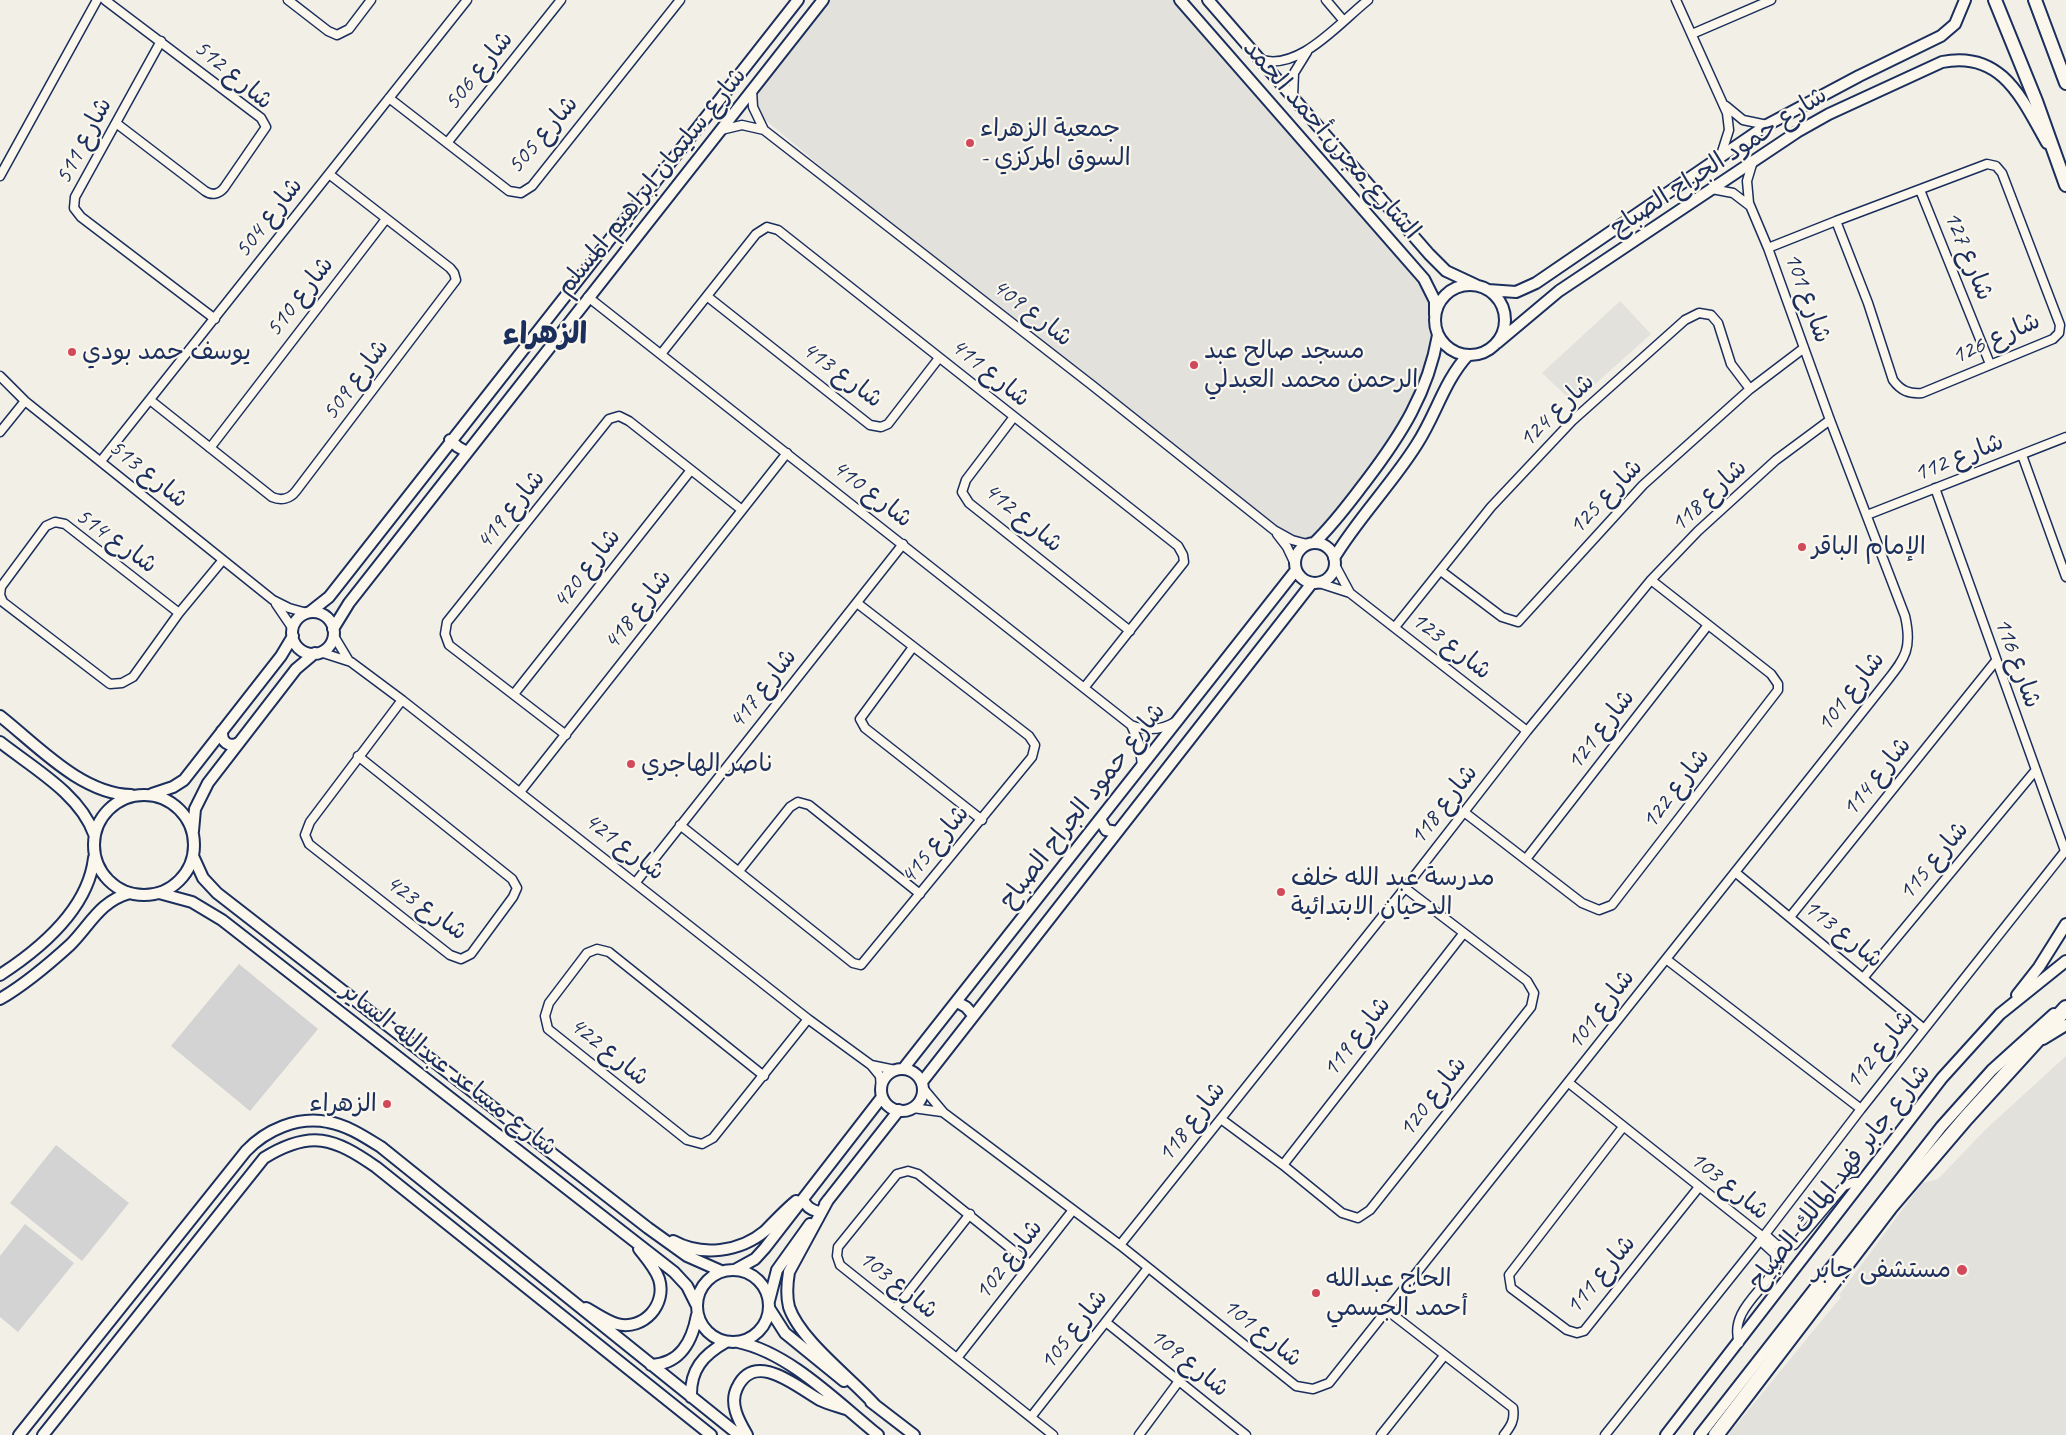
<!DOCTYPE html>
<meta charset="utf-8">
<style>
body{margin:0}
canvas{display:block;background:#f2efe6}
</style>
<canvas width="2066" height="1435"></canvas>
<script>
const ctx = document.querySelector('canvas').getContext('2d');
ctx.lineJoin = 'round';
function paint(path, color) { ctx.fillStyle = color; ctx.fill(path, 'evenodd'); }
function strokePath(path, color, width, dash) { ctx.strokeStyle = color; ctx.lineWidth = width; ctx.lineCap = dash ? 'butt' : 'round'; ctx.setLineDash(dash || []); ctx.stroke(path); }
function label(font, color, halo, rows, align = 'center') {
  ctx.font = font + ' Caveat,"Playpen Sans Arabic",sans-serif'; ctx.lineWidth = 4.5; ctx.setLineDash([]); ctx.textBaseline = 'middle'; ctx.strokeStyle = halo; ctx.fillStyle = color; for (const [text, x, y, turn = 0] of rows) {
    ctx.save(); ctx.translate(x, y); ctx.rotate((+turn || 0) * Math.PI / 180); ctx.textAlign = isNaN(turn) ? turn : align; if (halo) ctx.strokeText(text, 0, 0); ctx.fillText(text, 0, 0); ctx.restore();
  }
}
const built = new Path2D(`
 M823,0H1180L1424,279L1435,315L1438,335L1403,431L1314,543L1292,540L939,266L761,116L756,104L757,92Z
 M1620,301L1651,334L1574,403L1542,373Z
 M2066,1056V1435H1728L1841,1297L1839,1295L1922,1183L1938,1179L1987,1128Z`);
const green = new Path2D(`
 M239,964L318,1029L250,1111L171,1046Z
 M56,1145L129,1203L82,1261L10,1203Z
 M25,1224L74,1263L18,1332L0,1317V1256Z`);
const minor = new Path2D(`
 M105,0L261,118L266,127L224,188C219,194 212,196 205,191L116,123
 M288,0L328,31L337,35L349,29L371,0
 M1326,0L1343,20
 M1676,0L1727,113L1729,130L1721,155
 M1692,34L1771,0
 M161,41L75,197L74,208L81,217L215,319
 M1259,59C1298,73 1339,23 1368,0
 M752,90L753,107L764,130
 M1293,97L1294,73L1307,52
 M389,98L509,191L521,193L532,186L680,0
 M1726,106L1743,120L1767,125
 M721,130L742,125L764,130L1093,386L1274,530L1292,540L1307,544
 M447,143L561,0
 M1987,164L1996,166L2002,173L2060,325L2059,333L2053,339L1922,393C1909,394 1901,391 1893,380L1868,303L1836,221Z
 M0,176L97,0
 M1712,189L1733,193L1750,206
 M1920,190L1990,364
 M1768,248L1836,221
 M588,297L1131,725C1146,731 1160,731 1175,722
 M708,297L870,425L881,427L888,424L939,358
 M661,354L756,234L767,227L778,230L1178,546L1183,555L1184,562L1084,688
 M0,376L25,401L273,600L289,608L307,613
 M150,400L272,497C281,501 290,499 296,491L456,280L454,273L450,268L329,174
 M1013,418L966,480L962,492L969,503L1130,631
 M0,432L25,401
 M210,448L386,219
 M2022,455L2066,577
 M101,461L467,0
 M1935,488L2065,851
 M1867,515L2066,437
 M1277,534L1287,547L1295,564
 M1335,565L1350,593
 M1441,571L1502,617L1518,622L1643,485L1750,389L1804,348
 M1319,583L1350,593L1527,731
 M0,595L3,602L110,684L122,683L133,677L179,613L222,561
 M0,595L1,587L46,526L55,522L65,524L179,613
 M276,604L293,629
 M1395,627L1491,507L1572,421L1685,320L1699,313L1711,315L1718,323L1731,364L1750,389
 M334,636L349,661
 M913,647L860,719L865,728L982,820
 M320,652L351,662L402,700L808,1019L871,1065L880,1076L881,1090
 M514,694L691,470
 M1131,725L1139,743L1142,765
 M566,735L449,645L445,634L447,622L609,419L619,416L629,421L742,510
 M358,756L512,879L517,888L513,897L471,954L461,959L450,955L309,844L305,835L310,822L402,700
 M520,792L787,453
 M1464,812L1582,903L1599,910L1612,905L1778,690V684L1771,674L1651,580
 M680,825L853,963L861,965L1032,757L1035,745L1029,736L857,603
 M1526,859L1708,625
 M739,871L790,807L798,802L809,805L920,894
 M1735,872L1923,1028
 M636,882L903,544
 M1790,917L1995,662
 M1666,959L1861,1109L2066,850
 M1864,977L2035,771
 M871,1065L895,1070
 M764,1076L609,952L597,949L587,953L549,1003L545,1016L548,1029L687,1140L702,1144L713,1138L808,1019
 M1569,1083L1763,1237L1605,1435
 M923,1088L944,1113L1120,1245L1296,1386L1313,1389L1329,1383L1883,686C1904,659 1913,651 1905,616L1830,420L1768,248L1749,203L1747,181L1753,161
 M913,1108L942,1112
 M1221,1119L1283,1165L1342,1213L1358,1218L1370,1210L1531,1007L1534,993L1527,981L1405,888
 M1623,1127L1509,1275L1511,1288L1567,1330L1577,1333L1584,1331L1699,1187
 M1283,1165L1463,934
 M1763,1237H1768L1777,1245H1794L1844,1186L1854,1182H1861
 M1120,1245L1405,888L1527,731L1651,580L1698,531L1776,460L1830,420
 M1030,1264L918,1174L908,1171L897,1174L838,1247L837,1256L840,1265L1053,1435
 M895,1309L970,1214
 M1388,1311L1513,1408C1515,1420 1511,1426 1504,1435
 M1107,1323L1246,1435
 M1739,1343C1729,1311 1763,1292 1776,1267L1775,1254L1764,1244L1763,1237L1861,1109
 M957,1358L1073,1210
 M1031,1417L1148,1268
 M1139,1435L1179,1381
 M1381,1435L1444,1356`);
const tertiary = new Path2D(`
 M1180,0L1424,279L1435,301V315
 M1208,0L1429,254L1446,271L1476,285
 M1435 320a35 35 0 1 1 70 0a35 35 0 1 1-70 0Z
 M1488,290L1516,292L1536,283L1767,125L1859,76L1941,36L1955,24L1965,0
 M1497,343L1559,291L1797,132L1829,114L1942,62C2002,50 2022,99 2047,143
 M450,440L458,447L467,452
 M1314,543C1334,524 1349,503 1366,481C1401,435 1428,393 1438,335
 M1295 563a20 20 0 1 1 40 0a20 20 0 1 1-40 0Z
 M1334,558C1358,518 1392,484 1417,444C1436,415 1444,381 1468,355
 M310,612L329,597L798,0
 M292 633a21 21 0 1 1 42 0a21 21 0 1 1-42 0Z
 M333,629L349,603L823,0
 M0,716C37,745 81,794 131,795
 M222,731C221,742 229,748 238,743
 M0,742C33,768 80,794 94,834
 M152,794L173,787L184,780L281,656L293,636
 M94 845a50 50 0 1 1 100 0a50 50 0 1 1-100 0Z
 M1100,819L1106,830L1117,832
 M193,831L195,809L208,783L296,669L315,653
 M193,856L203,878L217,893L648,1228L687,1256L721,1271
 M159,893L192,902L222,920L674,1272L687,1286L696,1304
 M0,975C40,949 88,909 94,858
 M2017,995L2039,967L2066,924
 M0,999C26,984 48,965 70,945C90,925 100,901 130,893
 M957,1002L966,1007L973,1015
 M2043,1039L2066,1025
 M903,1069L1296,570
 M881 1090a21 21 0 1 1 42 0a21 21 0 1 1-42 0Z
 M922,1082L1312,583
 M803,1199C806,1207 811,1210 819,1212
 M828,1200L789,1272C787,1284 786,1295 789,1307C800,1340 851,1378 875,1405
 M825,1204L899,1110
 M673,1241C702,1257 740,1252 765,1231C775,1221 785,1210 796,1201
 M697 1306a36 36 0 1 1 72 0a36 36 0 1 1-72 0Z
 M735,1270L755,1259L765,1248L882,1097
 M769,1301L777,1270L810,1224
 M586,1308C596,1313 606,1321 617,1324C644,1331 667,1304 659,1279C655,1268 646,1258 639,1249
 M769,1308L785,1333L844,1381
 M738,1342C790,1353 837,1402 878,1435
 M651,1365C680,1364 692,1342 697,1315
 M691,1397C690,1370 703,1355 726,1342
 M871,1402L914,1435
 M19,1435L246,1151C266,1130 297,1116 328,1122C347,1125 365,1137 381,1147L739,1435
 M43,1435L264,1158C311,1129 334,1138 376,1167L711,1435
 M747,1435C739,1421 729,1404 737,1388C755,1349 798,1388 820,1400C828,1404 837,1406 846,1409
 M1666,1435L1942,1078L2000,1014L2066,961
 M1700,1435L1941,1127L1992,1070L2054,1014`);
const primary = new Path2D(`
 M1995,0L2036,101L2066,185
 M2035,0L2066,83`);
const motorway = new Path2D(`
 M1716,1435L1890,1207L1966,1118L2066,1008`);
const markers = [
 [970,143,5,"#d1495b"],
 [72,352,5,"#d1495b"],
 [1194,365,5,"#d1495b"],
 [1802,547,5,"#d1495b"],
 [631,764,5,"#d1495b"],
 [1281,892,5,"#d1495b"],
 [387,1104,5,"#d1495b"],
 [1962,1270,6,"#d1495b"],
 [1316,1293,5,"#d1495b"]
];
const streetNames = [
 ["شارع 506",479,71,-51],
 ["شارع 512",233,75,40],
 ["شارع 505",543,135,-49],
 ["الشارع مجرن أحمد الحمد",1331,140,49],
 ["شارع 511",84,141,-62],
 ["شارع حمود الجراح الصباح",1719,162,-33],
 ["شارع سليمان ابراهيم المسلم",652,182,-51],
 ["شارع 504",269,218,-52],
 ["شارع 127",1968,256,68],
 ["شارع 510",300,297,-52],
 ["شارع 101",1807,298,70],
 ["شارع 409",1032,313,38],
 ["شارع 126",1996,339,-24],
 ["شارع 411",990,373,39],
 ["شارع 413",842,375,37],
 ["شارع 509",356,380,-53],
 ["شارع 124",1557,411,-44],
 ["شارع 112",1959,458,-21],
 ["شارع 513",148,474,39],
 ["شارع 410",872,494,38],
 ["شارع 118",1709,496,-43],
 ["شارع 125",1606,497,-46],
 ["شارع 419",511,510,-51],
 ["شارع 412",1023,518,40],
 ["شارع 514",116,541,36],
 ["شارع 420",587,569,-52],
 ["شارع 418",638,610,-52],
 ["شارع 123",1451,646,38],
 ["شارع 116",2017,663,70],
 ["شارع 417",763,689,-52],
 ["شارع 101",1851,692,-52],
 ["شارع 121",1601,730,-52],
 ["شارع 114",1877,777,-51],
 ["شارع 122",1676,789,-52],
 ["شارع 118",1444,805,-52],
 ["شارع حمود الجراح الصباح",1083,806,-52],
 ["شارع 415",935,845,-51],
 ["شارع 421",624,847,38],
 ["شارع 115",1934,861,-50],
 ["شارع 423",426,908,36],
 ["شارع 113",1843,934,39],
 ["شارع 101",1601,1010,-52],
 ["شارع 119",1357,1037,-52],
 ["شارع 112",1880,1050,-51],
 ["شارع 422",609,1052,39],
 ["شارع مساعد عبدالله الساير",449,1070,38],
 ["شارع 120",1433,1097,-52],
 ["شارع 118",1192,1122,-52],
 ["شارع جابر فهد المالك الصباح",1840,1177,-52],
 ["شارع 103",1729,1186,39],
 ["شارع 102",1009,1260,-52],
 ["شارع 111",1601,1275,-50],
 ["شارع 103",898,1285,39],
 ["شارع 105",1074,1330,-52],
 ["شارع 101",1262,1333,39],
 ["شارع 109",1189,1363,39]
];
const poiNames = [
 ["جمعية الزهراء",980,129],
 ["- السوق المركزي",980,158],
 ["مسجد صالح عبد",1204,351],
 ["الرحمن محمد العبدلي",1204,380],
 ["يوسف حمد بودي",82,352],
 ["الإمام الباقر",1812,547],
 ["ناصر الهاجري",641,764],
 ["مدرسة عبد الله خلف",1291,878],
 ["الدحيان الابتدائية",1291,907],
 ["الزهراء",377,1104,"right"],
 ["مستشفى جابر",1951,1270,"right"],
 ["الحاج عبدالله",1326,1279],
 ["أحمد الجسمي",1326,1308]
];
const districtNames = [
 ["الزهراء",545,335]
];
paint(built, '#e2e1dc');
paint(green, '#d2d3d2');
strokePath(minor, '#1b2f5e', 11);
strokePath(tertiary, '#1b2f5e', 14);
strokePath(primary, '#1b2f5e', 16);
strokePath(motorway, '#1b2f5e', 18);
strokePath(minor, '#fbf7ec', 8);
strokePath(tertiary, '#fbf7ec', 10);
strokePath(primary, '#fbf7ec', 12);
strokePath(motorway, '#fbf7ec', 14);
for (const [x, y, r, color] of markers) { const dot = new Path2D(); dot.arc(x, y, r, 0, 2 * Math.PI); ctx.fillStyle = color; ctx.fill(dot); strokePath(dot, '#fbf7ec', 2); }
label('25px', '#1b2f5e', '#fbf7ec', streetNames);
label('25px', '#1b2f5e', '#fbf7ec', poiNames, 'left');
label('bold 30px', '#1b2f5e', '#fbf7ec', districtNames);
</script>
